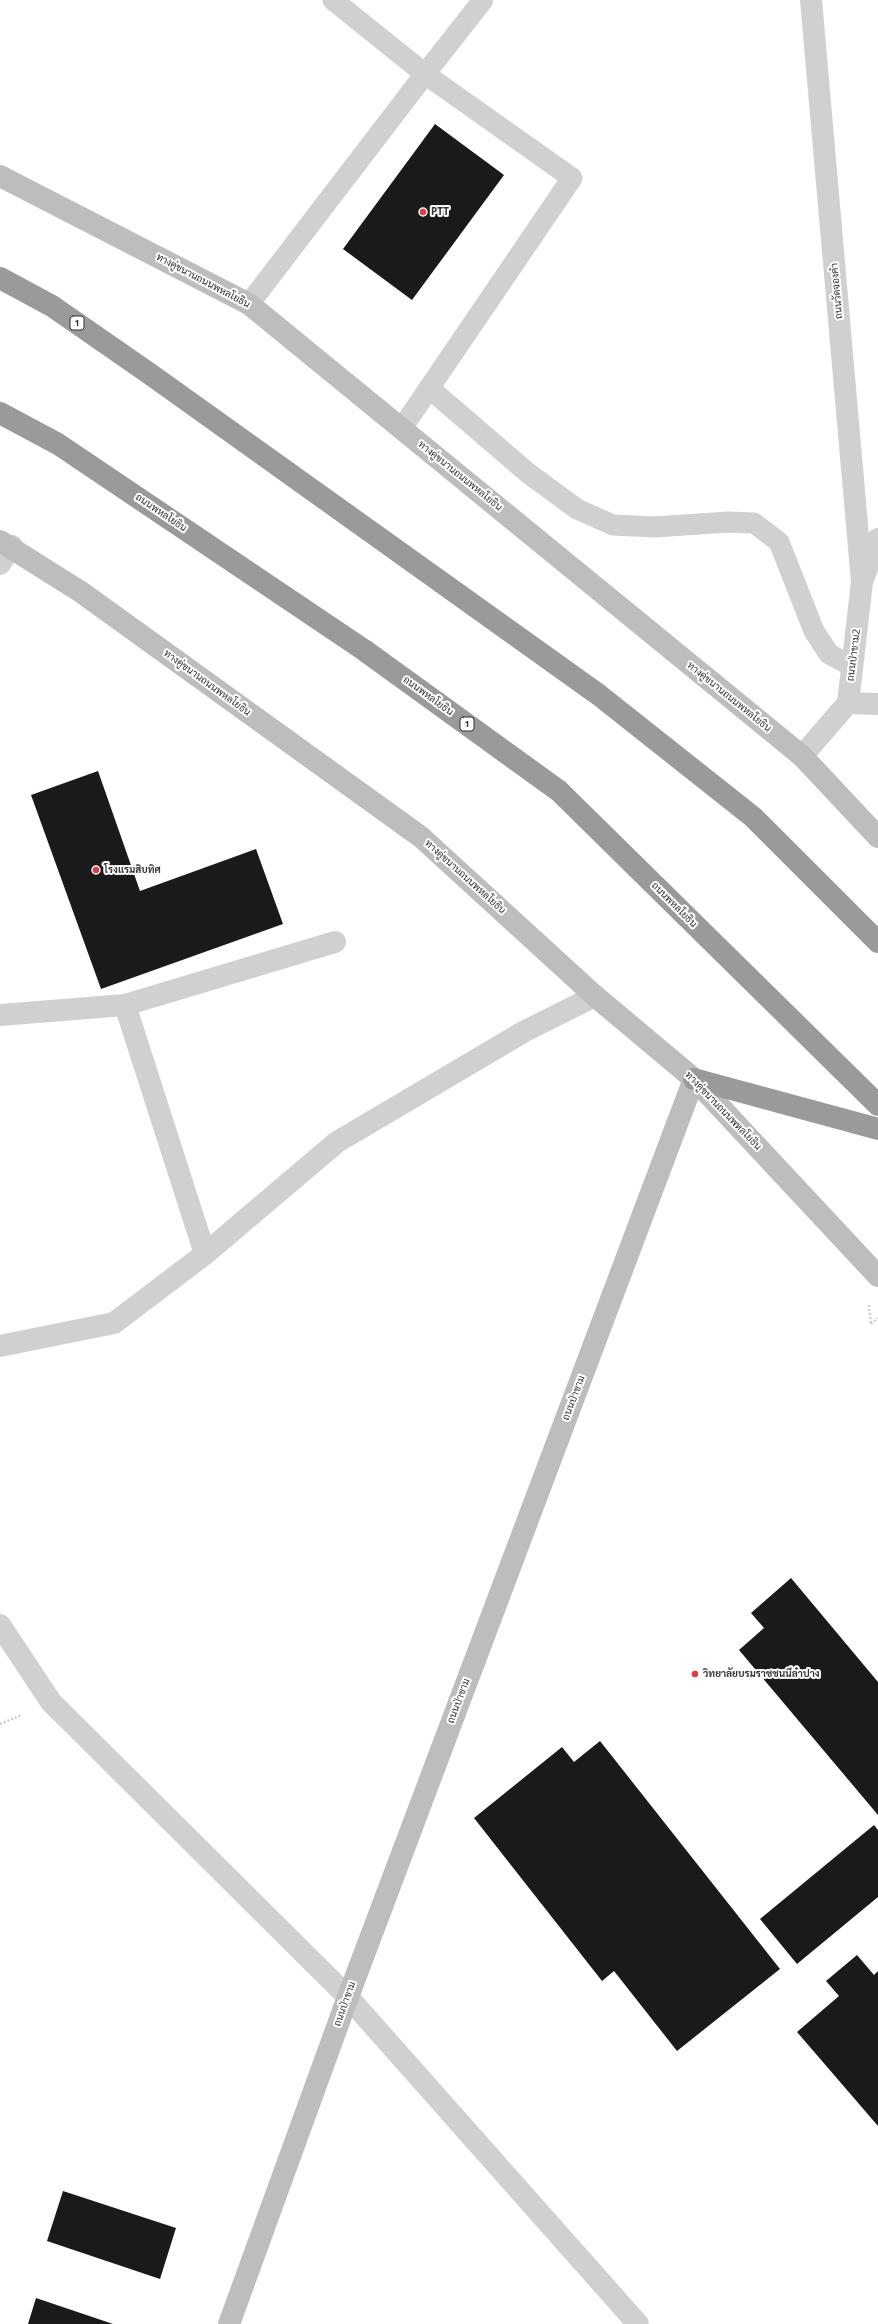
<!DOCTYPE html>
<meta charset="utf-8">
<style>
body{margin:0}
canvas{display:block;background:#fff}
</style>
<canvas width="878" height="2324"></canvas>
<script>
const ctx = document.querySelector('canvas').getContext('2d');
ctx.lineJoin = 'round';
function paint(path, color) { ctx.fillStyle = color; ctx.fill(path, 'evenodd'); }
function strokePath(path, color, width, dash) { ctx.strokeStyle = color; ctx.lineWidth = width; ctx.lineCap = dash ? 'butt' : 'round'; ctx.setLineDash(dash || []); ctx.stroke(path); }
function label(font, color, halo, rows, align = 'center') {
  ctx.font = font + ' "Noto Sans",Sarabun,sans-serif'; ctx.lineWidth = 4; ctx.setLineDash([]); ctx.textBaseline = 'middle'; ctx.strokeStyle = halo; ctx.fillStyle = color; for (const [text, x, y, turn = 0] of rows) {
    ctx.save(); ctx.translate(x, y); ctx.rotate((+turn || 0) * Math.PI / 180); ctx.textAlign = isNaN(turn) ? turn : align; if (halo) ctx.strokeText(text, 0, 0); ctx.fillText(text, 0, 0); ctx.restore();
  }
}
const building = new Path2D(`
 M435,124L504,175L412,300L343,249Z
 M98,771L140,891L256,849L283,924L101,989L31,795Z
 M791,1578L878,1682V1815L739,1650L764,1628L751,1613Z
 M600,1741L780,1969L677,2051L614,1971L602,1981L474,1818L562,1747L574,1762Z
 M874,1825L878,1830V1897L797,1964L760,1919Z
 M857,1955L874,1975L878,1971V2126L797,2032L839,1996L826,1981Z
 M63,2191L176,2228L160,2279L47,2241Z
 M36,2298L113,2324H28Z`);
const path = new Path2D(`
 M869,1305L871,1324
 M871,1324L878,1318
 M0,1724L22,1715`);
const lane = new Path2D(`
 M333,0L425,74L483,0
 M249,304L425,74L572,178L402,428
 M429,388L528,473L577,509L613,525L655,527L728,522L754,523L779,542L814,631L829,654L852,666`);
const street = new Path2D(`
 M811,0L862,582
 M0,564L12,546
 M848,703L878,704
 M802,756L848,703L862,582L878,539
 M125,1005L205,1254
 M0,1015L125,1005L335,942
 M0,1346L114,1323L205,1254L337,1142L525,1031L595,996
 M0,1625L51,1702L348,1997L638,2324`);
const secondary = new Path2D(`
 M0,176L249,304L802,756L878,837
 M0,541L81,592L421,837L595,996L694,1079L878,1276
 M229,2324L348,1997L694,1079`);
const highway = new Path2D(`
 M0,278L52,306L150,374L599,695L753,817L878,942
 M0,413L58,444L364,650L559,791L878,1105
 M694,1079L878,1129`);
const markers = [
 [423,212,4,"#e63946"],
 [96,870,4,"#e63946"],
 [695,1674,4,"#e63946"]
];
const shields = [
 [77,323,14],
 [467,724,14]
];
const shieldNames = [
 ["1",77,323],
 ["1",467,724]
];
const poiNames = [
 ["PTT",431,212],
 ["โรงแรมสิบทิศ",104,870],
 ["วิทยาลัยบรมราชชนนีลำปาง",703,1674]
];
const streetNames = [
 ["ทางคู่ขนานถนนพหลโยธิน",203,281,28],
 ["ถนนวัดจองคำ",837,291,-95],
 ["ทางคู่ขนานถนนพหลโยธิน",460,476,39],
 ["ถนนพหลโยธิน",161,513,34],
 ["ถนนป่าขาม2",854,655,-83],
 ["ทางคู่ขนานถนนพหลโยธิน",207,683,36],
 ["ถนนพหลโยธิน",428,696,36],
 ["ทางคู่ขนานถนนพหลโยธิน",729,697,39],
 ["ทางคู่ขนานถนนพหลโยธิน",465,877,42],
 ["ถนนพหลโยธิน",674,905,45],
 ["ทางคู่ขนานถนนพหลโยธิน",723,1111,46],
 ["ถนนป่าขาม",574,1398,-69],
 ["ถนนป่าขาม",459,1701,-69],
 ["ถนนป่าขาม",345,2004,-70]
];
paint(building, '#1a1a1a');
strokePath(path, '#cdcdcd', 2.5, [2, 2]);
strokePath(lane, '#d0d0d0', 21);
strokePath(street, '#d0d0d0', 22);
strokePath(secondary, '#bdbdbd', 22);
strokePath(highway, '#9a9a9a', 22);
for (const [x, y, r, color] of markers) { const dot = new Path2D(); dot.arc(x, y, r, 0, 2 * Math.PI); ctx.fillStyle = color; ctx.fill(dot); strokePath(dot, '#fff', 1.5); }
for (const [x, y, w] of shields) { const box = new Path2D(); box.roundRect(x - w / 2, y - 7, w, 14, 3); ctx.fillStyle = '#fff'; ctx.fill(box); strokePath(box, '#333', 1); }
label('bold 9px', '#333', null, shieldNames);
label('bold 10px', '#333', '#fff', poiNames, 'left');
label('10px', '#333', '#fff', streetNames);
</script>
